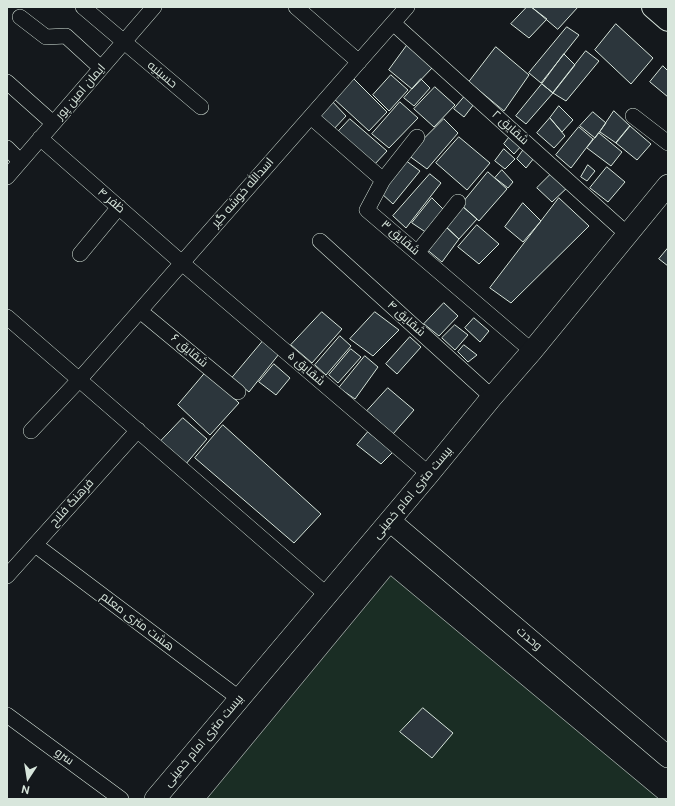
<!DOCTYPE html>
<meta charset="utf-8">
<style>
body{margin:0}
#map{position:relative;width:675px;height:806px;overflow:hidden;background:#14181c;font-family:"DM Sans",sans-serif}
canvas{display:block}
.frame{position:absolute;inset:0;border:8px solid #d8e6dc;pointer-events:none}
.north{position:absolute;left:8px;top:758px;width:40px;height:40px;-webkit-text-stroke:3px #14181c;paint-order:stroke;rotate:192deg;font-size:11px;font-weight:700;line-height:16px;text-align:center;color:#d8e6dc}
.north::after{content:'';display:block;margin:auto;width:14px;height:18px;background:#d8e6dc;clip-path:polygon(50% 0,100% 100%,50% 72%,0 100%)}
</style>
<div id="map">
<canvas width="675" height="806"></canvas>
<div class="frame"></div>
<div class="north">N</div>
</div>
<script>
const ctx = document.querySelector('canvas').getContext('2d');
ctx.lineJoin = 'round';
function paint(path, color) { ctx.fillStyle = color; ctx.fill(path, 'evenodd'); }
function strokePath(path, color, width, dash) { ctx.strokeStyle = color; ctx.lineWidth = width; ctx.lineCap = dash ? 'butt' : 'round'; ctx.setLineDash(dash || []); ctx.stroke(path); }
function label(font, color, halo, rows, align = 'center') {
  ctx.font = font + ' "DM Sans",Cairo,sans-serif'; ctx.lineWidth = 3; ctx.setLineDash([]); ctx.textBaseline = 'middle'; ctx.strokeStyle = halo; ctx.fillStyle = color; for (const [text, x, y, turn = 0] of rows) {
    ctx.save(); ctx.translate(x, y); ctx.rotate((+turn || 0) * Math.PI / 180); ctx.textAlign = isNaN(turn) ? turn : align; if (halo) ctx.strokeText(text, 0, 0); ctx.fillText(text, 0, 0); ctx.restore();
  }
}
const green = new Path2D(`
 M391,576L659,799H207Z`);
const building = new Path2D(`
 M527,7H531L547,19L529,38L511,24Z
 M532,7H578L558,29Z
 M616,24L653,58L631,84L595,50Z
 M567,27L579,35L541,83L529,73Z
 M408,44L433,67L412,89L389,70Z
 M496,47L529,75L504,111L469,82Z
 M586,51L599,61L566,101L553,93Z
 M564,54L575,65L553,93L542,84Z
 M663,66L668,71V97L650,82Z
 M391,75L408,90L389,111L373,95Z
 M352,77L387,112L369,131L333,98Z
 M421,79L430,88L414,106L404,98Z
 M542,84L553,93L526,124L516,116Z
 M435,87L455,105L434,127L414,109Z
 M465,96L474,104L464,117L454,109Z
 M330,99L346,116L333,130L311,117Z
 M400,102L418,118L389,148L372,134Z
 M559,106L573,120L562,132L550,118Z
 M614,111L630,126L616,143L600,132Z
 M593,112L606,123L595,138L580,126Z
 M550,118L565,136L554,148L537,133Z
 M350,119L387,151L374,165L336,134Z
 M444,119L458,133L427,169L408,155Z
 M630,126L651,144L637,160L616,143Z
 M579,127L593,139L571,168L556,155Z
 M599,133L622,152L611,166L587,148Z
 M511,135L522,145L514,154L504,144Z
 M459,137L490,163L467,190L436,163Z
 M504,149L515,159L505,169L495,161Z
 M524,149L534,158L526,168L517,159Z
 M405,160L420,171L393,204L381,193Z
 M588,165L595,171L587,181L581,177Z
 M607,167L625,182L608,202L590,188Z
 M502,170L513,182L508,188L495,178Z
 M488,172L507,189L479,221L461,205Z
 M552,173L569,186L552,202L537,188Z
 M430,174L441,183L406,228L393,216Z
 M432,198L446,212L427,233L412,223Z
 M559,198L589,226L511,303L490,288Z
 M523,203L541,221L523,242L505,227Z
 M461,205L477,219L459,239L444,225Z
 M444,225L459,239L442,262L425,248Z
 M477,225L499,244L479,264L458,247Z
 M668,248V266L659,259Z
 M444,303L458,316L439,336L424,324Z
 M322,312L342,329L312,363L291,345Z
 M375,312L399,330L373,356L350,339Z
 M474,318L489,331L480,342L465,328Z
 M455,325L468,335L455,350L442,338Z
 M340,336L351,346L326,375L315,365Z
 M410,337L421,347L397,374L386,364Z
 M263,341L279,354L249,392L232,378Z
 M464,345L477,355L468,362L458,352Z
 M351,349L361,357L338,383L329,375Z
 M365,356L378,367L355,399L339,388Z
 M274,364L290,378L276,395L259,382Z
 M206,372L239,403L210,435L178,405Z
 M388,388L414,410L393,434L367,411Z
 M183,418L207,439L185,465L159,443Z
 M223,425L321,514L294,543L195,458Z
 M368,432L393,452L381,464L357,445Z
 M423,708L453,733L432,758L400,732Z`);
const minor = new Path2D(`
 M83,7L201,107
 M296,7L359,62
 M20,17L46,37L66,36L101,68
 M393,23L627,234
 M7,82L53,123
 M633,116L668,143
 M311,117L383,180L367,210L532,351
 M40,138L182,263L429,474
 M7,148L20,161
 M7,177L154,7
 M383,180L417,137
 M320,241L492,397
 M417,253L458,202
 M80,254L119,207
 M140,311L238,392
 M7,317L327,595
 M31,431L79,380L407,7
 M35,545L42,550L240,699
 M7,576L138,430
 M7,715L121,799`);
const secondary = new Path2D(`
 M390,521L668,757
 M155,799L429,474L492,397L532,351L668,185`);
const trunk = new Path2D(`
 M653,7L668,20`);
const streetNames = [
 ["حسینیه",162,75,40],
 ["ایمان امین پور",81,92,-49],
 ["شقایق ۲",510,128,42],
 ["اسدالله خوشه گیر",243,193,-49],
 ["ظفر ۴",111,201,41],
 ["شقایق ۳",400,238,41],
 ["شقایق ۴",406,319,42],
 ["شقایق ۶",189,351,40],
 ["شقایق ۵",306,369,41],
 ["بیست متری امام خمینی",413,493,-50],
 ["فرهنگ فلاح",72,503,-48],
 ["هشت متری معلم",137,622,37],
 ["وحدت",529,639,40],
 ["بیست متری امام خمینی",204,741,-50],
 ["سرو",64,757,36]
];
paint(green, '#1a2d24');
strokePath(green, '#939e99', 1);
paint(building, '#2c363c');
strokePath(building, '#d8e6dc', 1);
strokePath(minor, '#d8e6dc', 16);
strokePath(secondary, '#d8e6dc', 22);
strokePath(trunk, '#d8e6dc', 24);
strokePath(minor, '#14181c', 15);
strokePath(secondary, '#14181c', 21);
strokePath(trunk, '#14181c', 22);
label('12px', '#d8e6dc', '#14181c', streetNames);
</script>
